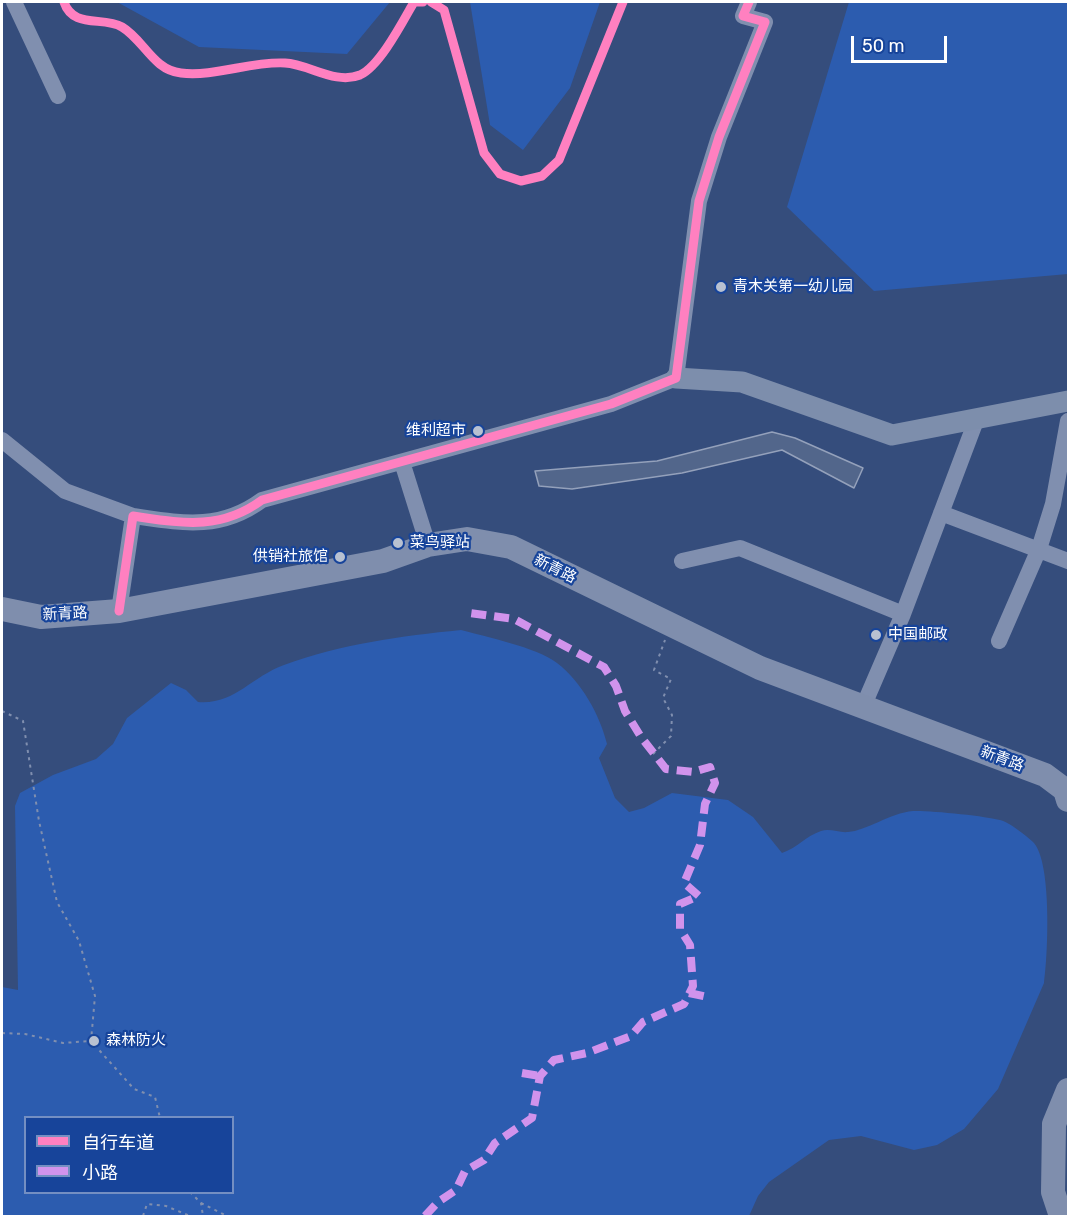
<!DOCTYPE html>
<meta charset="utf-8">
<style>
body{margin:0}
#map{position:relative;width:1070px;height:1218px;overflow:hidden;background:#354d7c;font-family:Rubik,"Noto Sans SC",sans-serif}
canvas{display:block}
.frame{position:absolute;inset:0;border:3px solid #fff;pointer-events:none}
.legend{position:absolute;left:24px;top:1116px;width:210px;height:78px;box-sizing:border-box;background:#17449a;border:2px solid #748fc2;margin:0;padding:8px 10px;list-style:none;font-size:18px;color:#fff}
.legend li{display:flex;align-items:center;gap:12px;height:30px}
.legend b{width:30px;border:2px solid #748fc2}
.scale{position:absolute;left:851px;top:36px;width:96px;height:27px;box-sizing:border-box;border:3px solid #fff;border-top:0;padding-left:8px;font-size:18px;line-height:21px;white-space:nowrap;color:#fff;-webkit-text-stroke:4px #17449a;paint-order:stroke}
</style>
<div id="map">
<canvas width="1070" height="1218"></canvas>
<div class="frame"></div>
<ul class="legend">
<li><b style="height:8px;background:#ff80c0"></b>自行车道</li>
<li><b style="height:8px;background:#d193ec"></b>小路</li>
</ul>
<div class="scale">50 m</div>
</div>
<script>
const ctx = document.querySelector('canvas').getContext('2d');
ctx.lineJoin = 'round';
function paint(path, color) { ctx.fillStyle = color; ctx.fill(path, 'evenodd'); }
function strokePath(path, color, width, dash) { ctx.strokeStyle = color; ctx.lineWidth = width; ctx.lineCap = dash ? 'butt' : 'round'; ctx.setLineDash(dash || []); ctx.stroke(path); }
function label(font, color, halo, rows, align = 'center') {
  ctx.font = font + ' Rubik,"Noto Sans SC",sans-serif'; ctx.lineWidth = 4.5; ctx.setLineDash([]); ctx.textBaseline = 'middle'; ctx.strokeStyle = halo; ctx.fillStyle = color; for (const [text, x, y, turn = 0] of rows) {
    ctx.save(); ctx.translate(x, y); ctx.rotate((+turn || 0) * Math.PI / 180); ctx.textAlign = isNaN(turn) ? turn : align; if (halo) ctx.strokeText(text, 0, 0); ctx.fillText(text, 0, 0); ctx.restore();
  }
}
const green = new Path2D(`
 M117,2H390L347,54L199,47Z
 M470,2H600L570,88L523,150L490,125Z
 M849,2H1068V274L874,291L787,207Z
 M461,630C486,637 536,647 557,663C581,681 600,715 607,744L599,758L615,798L629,812L644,808L672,793L728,800L753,817L782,853C797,848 806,836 821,831C830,828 839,833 848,832C866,831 890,813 913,811C926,810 987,816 1000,820C1009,822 1027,836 1034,843C1052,864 1048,955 1044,983L998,1089L964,1129L937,1145L914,1150L861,1136L829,1140L769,1182L758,1196L749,1216H2V987L18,990L15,806L20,793L53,775L96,759L113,744L127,718L171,683L186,690L198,702C234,705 251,677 284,665C341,644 401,636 461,630ZM26,1118H232V1192H26Z`);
const building = new Path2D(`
 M772,432L795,438L863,468L854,488L782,450L682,473L572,489L539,486L535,471L657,461Z`);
const path = new Path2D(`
 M2,711L23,721L39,821L57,902L79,941L95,996L91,1041L134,1089L155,1097L160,1118
 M653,754L671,736L672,715L663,698L671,679L654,670L665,640
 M2,1033L25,1034L63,1043L91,1041
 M190,1192L201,1203L203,1216
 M201,1203L227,1216
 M143,1216L147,1204L166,1206L190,1216`);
const minor = new Path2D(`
 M14,2L58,96
 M2,440L65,491L133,516
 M402,462L428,545
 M941,513L1068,561
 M682,561L740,548L903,614
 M119,611L133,516C181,523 220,531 262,500L611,404L676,378L699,201L719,137L765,22L743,16L749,2
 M999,641L1039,549L1053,504L1068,421
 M863,707L903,614L977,418`);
const major = new Path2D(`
 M676,378L742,382L892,435L1068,401`);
const highway = new Path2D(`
 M2,609L41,617L119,611L383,561L428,545L467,539L511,547L760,668L1045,775L1065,790L1068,800
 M1061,1216L1053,1192L1054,1124L1068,1090`);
const quiet = new Path2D(`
 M689,993L708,997
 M522,1073L540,1076
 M425,1216L438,1202L456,1190L465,1171L484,1160L495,1143L532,1118L540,1076L554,1060L587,1053L631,1036L643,1022L684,1004L693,986L690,945L680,929V904L699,896L684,883L700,845L705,804L715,783L710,767L693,772L666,769L641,737L625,711L616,686L604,667L514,619L470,613`);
const cycleway = new Path2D(`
 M64,2C73,29 103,16 122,27C144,40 153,70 181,73C215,77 251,61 285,63C309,64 335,85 360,75C380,66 403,21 414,2H423
 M431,2L444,10L484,153L500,174L521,181L542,176L559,160L623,2
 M119,611L133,516C181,523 220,531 262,500L611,404L676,378L699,201L719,137L765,22L743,16L749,2`);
const markers = [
 [721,287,6,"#b8c1d1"],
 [478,431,6,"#b8c1d1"],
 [398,543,6,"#b8c1d1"],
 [340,557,6,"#b8c1d1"],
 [876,635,6,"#b8c1d1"],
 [94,1041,6,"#b8c1d1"]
];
const poiNames = [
 ["青木关第一幼儿园",733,287],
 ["维利超市",466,431,"right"],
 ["菜鸟驿站",410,543],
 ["供销社旅馆",328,557,"right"],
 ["中国邮政",888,635],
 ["森林防火",106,1041]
];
const streetNames = [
 ["新青路",555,569,27],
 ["新青路",65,614,-3],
 ["新青路",1002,759,21]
];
paint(green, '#2c5caf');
paint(building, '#52668b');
strokePath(building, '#94a1bb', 1.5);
strokePath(path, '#808faf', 2, [3, 4.5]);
strokePath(minor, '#808faf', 16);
strokePath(major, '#7d8eac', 21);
strokePath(highway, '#7f8ead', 24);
strokePath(quiet, '#d193ec', 8, [15, 8]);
strokePath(cycleway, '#ff80c0', 9);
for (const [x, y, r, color] of markers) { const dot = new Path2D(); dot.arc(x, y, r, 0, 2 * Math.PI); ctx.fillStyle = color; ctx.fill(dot); strokePath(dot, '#17449a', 2); }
label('15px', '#fff', '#17449a', poiNames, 'left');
label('15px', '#fff', '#17449a', streetNames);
</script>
